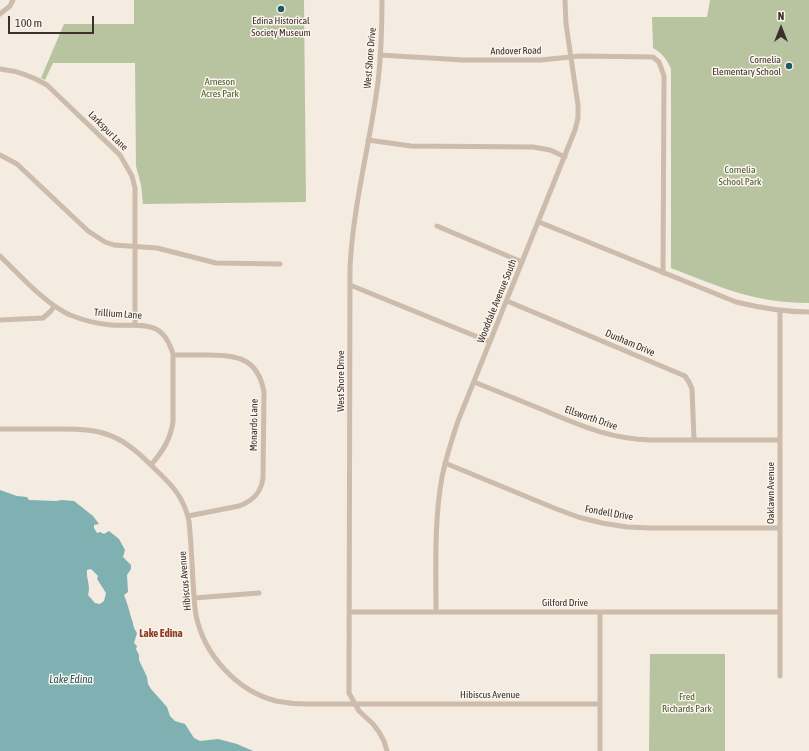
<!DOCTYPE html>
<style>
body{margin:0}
#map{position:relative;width:809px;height:751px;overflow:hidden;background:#f4ebe1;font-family:"Asap Condensed",sans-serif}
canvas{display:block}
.north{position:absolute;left:761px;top:8px;width:40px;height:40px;-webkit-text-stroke:3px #fbf5ee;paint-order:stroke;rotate:0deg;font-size:11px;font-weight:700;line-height:16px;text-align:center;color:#3b302b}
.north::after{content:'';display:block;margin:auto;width:14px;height:18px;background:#3b302b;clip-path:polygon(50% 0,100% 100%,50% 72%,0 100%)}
.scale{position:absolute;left:8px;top:16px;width:86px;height:18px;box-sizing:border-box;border:2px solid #3b302b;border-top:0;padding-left:5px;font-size:12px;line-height:14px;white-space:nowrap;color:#3b302b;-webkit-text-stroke:3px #fbf5ee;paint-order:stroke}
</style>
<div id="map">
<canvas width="809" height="751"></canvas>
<div class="north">N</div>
<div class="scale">100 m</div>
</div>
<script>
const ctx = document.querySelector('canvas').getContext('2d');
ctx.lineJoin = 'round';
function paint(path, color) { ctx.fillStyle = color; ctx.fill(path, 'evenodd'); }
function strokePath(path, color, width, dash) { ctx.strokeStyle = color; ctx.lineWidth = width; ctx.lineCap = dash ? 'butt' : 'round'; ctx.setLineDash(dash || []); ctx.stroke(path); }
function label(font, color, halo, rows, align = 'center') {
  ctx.font = font + ' "Asap Condensed",sans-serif'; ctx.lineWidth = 3; ctx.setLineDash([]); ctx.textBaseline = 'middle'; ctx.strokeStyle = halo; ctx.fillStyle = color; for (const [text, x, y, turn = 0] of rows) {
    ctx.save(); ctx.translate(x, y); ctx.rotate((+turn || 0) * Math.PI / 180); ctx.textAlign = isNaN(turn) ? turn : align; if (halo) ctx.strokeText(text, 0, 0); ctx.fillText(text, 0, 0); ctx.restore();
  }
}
const green = new Path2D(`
 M134,0H304L306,202L143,204L141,185L136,166L135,63H53L45,80L41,78L64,24H134Z
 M710,0H809V303C755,303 720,287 671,268V69C667,59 662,53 653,48L652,17H707Z
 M650,654H725V751H649Z`);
const water = new Path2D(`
 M0,490L17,496L27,497L29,500L56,501L62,500L74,501L93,516L99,524L94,525V528L97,533L100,532L104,534L109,531L119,539L125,550L123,557L131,565V569L127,575L128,592L124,595C127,602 129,610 131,617C134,624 132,626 137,633L134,643L137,646L136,649L139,655V660L147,677L148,684L151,689L167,707L170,716L175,721L185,724L194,738L200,741L218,739L237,744L253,751H0ZM91,569L98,576L97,579L106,593L104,601L100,604L95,603L88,595C91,586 86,579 87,570Z`);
const street = new Path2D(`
 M382,0C382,27 381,55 378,82C370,144 353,205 350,268L349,693L359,711L373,724L379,732L384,741L387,751
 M0,14L10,6L13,0
 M380,55L463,60H541L580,56L653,57L659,62L664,76L663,273
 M0,69C18,71 32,76 47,85L120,155L132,176L135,188V324
 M368,140L411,146L533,147L550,150L565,157
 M0,155L17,164L88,231L105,242L114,245L157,248L216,263L280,264
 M539,222L736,302C761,308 784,312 809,312
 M437,226L522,262
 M0,256C20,275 45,304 70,315C83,320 97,324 111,325C140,327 162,317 173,354V422C170,440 163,451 151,465
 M350,285L490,342
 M507,301L685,376L689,382L692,389L694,440
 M780,311V676
 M0,320L43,318L51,311L54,306
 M173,355C184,355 196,355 208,355C237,355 258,358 264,392L263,478C261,493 253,501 239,506L188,516
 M474,382C499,392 524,402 548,412C584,427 612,439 651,440H780
 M0,429C17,429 35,429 52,429C75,429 98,428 118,439C133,447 145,459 156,470C173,486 184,498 189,521C191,541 192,561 193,582C194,593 194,604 196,615C204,655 237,691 276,701C286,703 296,704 307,704H600
 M445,463L554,508L578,517L602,523L627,527L651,528H780
 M194,598L259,593
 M349,612H780
 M436,612C436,567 434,521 442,477C446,458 452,439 458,421L575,130L578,118V105L566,24L565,0
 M600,751V612`);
const markers = [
 [281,9,4,"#1f5a5e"],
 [789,66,4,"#1f5a5e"]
];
const poiNames = [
 ["Edina Historical",281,21],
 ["Society Museum",281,33],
 ["Cornelia",781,60,"right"],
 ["Elementary School",781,72,"right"]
];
const streetNames = [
 ["Andover Road",516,51,-1],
 ["West Shore Drive",370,58,-85],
 ["Larkspur Lane",108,131,45],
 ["Wooddale Avenue South",497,301,-68],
 ["Trillium Lane",118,314,4],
 ["Dunham Drive",630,343,23],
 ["West Shore Drive",341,381,-90],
 ["Ellsworth Drive",591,418,19],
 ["Monardo Lane",254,425,-89],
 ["Oaklawn Avenue",771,493,-90],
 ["Fondell Drive",609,513,10],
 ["Hibiscus Avenue",185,581,-95],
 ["Gilford Drive",565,603],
 ["Hibiscus Avenue",490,695]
];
const parkNames = [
 ["Arneson",220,82],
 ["Acres Park",220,94],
 ["Cornelia",740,170],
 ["School Park",740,182],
 ["Fred",687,697],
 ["Richards Park",687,709]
];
const neighbourhoodNames = [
 ["Lake Edina",161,634]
];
const waterNames = [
 ["Lake Edina",71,680]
];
paint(green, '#b8c4a0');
paint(water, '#7fb0b2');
strokePath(street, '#cdbbac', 5);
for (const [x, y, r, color] of markers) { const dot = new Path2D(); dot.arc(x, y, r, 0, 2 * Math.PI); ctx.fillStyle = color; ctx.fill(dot); strokePath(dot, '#fbf5ee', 1.5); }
label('10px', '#3b302b', '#fbf5ee', poiNames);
label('10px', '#3b302b', '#fbf5ee', streetNames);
label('10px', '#4a5a2e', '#fbf5ee', parkNames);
label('bold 11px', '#8c3b22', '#fbf5ee', neighbourhoodNames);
label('italic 11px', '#1f5a5e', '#fbf5ee', waterNames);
</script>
